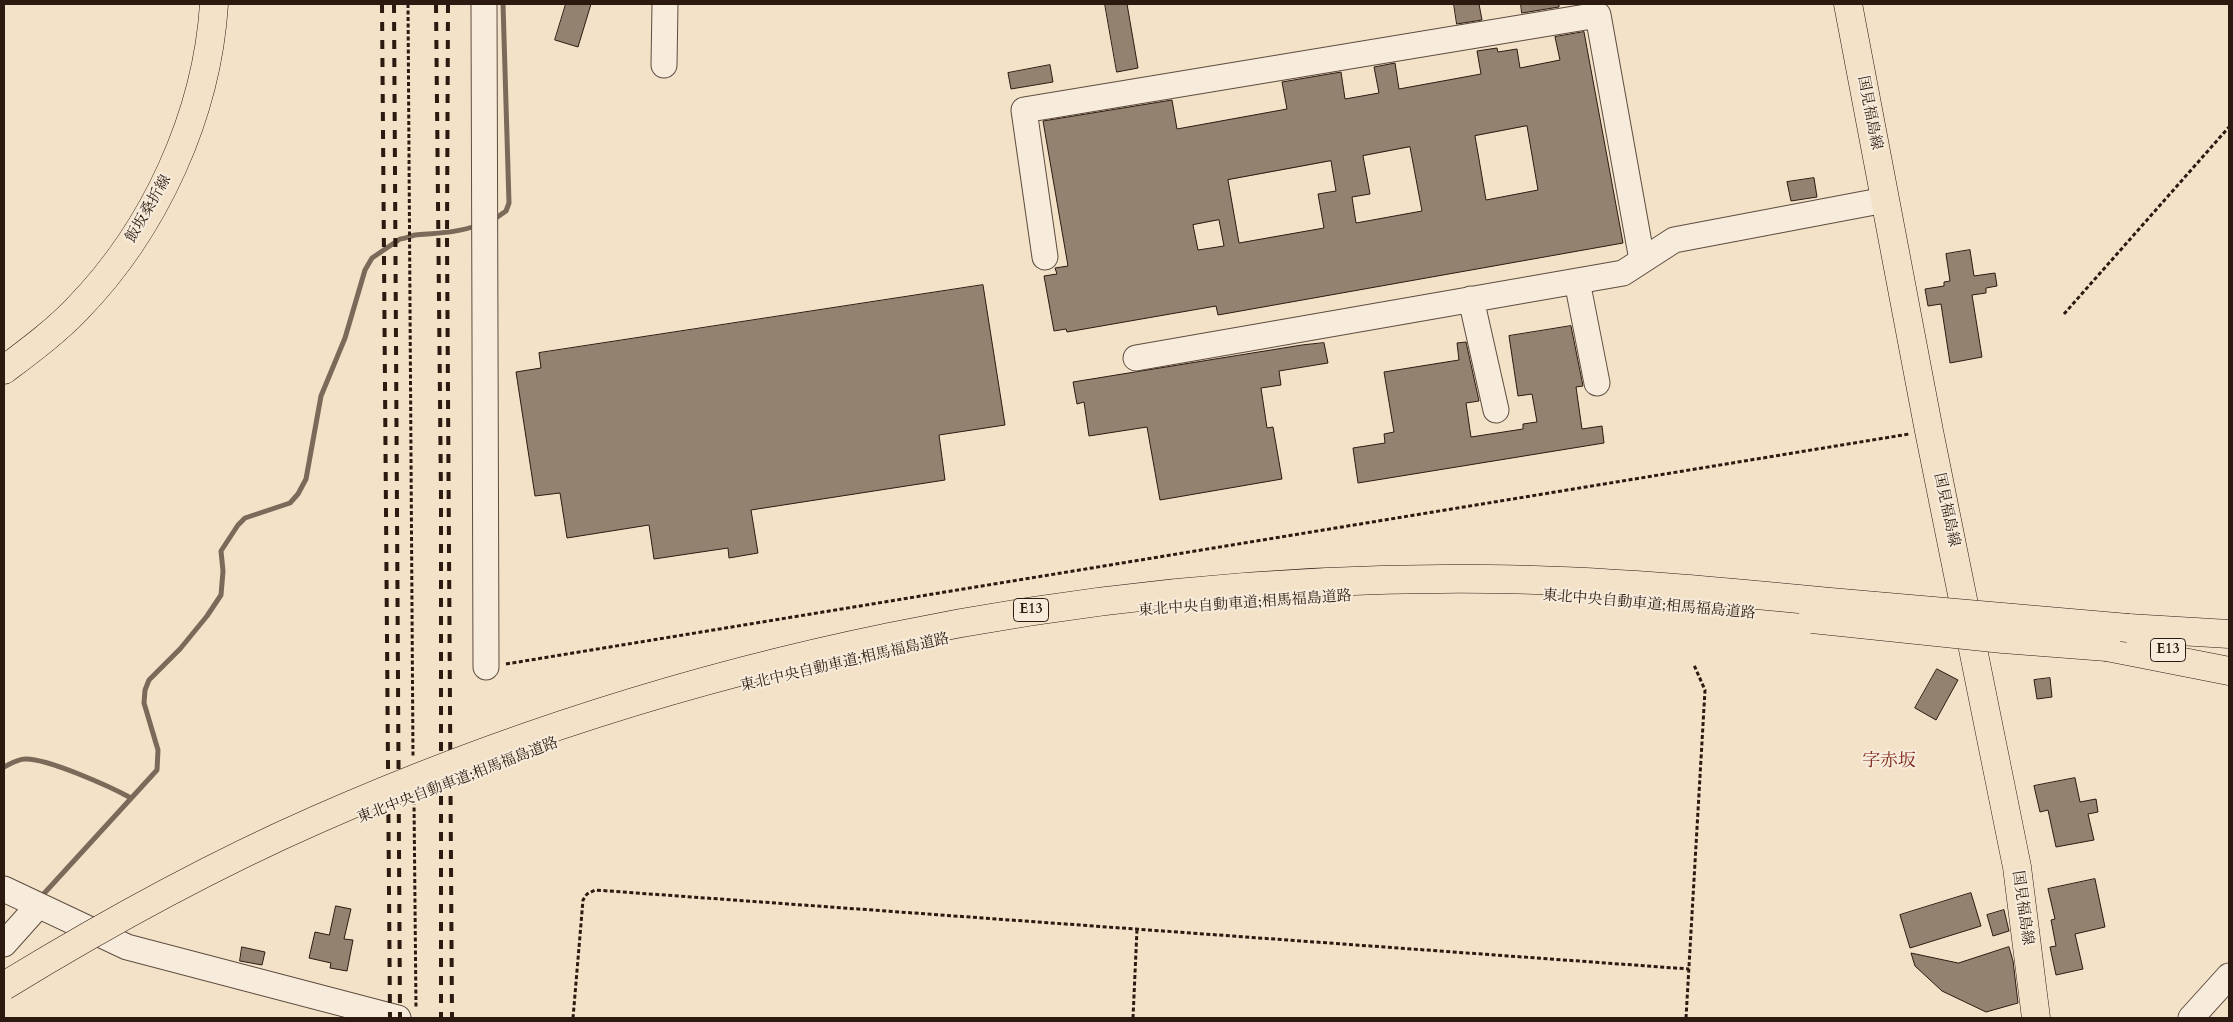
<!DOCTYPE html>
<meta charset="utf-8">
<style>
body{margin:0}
#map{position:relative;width:2233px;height:1022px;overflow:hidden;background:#f3e2c8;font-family:Cardo,serif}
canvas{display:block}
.frame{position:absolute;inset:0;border:5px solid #2c1a11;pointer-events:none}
</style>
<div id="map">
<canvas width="2233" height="1022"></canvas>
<div class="frame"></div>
</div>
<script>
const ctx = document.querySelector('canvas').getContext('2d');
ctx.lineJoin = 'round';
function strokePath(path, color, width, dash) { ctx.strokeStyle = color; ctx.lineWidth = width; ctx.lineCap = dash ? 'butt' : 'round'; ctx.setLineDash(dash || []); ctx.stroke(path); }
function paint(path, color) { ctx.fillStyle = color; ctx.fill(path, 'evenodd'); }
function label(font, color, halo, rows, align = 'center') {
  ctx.font = font + ' Cardo,"Noto Serif JP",serif'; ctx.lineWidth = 4; ctx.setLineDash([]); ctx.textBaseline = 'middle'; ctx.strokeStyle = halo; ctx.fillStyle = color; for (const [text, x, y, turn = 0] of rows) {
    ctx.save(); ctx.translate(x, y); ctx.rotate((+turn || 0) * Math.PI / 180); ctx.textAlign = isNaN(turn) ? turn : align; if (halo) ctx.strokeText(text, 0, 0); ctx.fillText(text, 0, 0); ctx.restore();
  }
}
const stream = new Path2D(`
 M493,220L506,211L509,203L503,4
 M4,767C10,764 18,759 25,759C47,758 111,787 131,798
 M39,899L157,770L158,750L144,703L145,690L149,680L180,649L207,616L221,595L223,571L221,551L238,525L245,518L290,503L298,494L306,479L321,396L345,338L365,270L372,258L400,239C406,239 409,236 415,235C436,233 458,233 478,225`);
const building = new Path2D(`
 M566,4H591L578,47L555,40Z
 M1105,4H1127L1138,68L1117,72Z
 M1454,4H1479L1482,20L1457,24Z
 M1521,4H1559V7L1522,13Z
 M1584,32L1623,243L1218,315L1216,306L1067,332L1066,329L1054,331L1044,276L1057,274L1055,268L1068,266L1043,121L1172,100L1177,129L1287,109L1282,82L1341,72L1345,99L1379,93L1374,67L1395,63L1399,89L1481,74L1477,51L1497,48L1498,52L1517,49L1520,68L1560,60L1555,37ZM1527,126L1538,190L1486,200L1475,136ZM1410,147L1422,211L1356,223L1352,197L1370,194L1363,156ZM1331,161L1336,191L1318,194L1324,228L1239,243L1228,180ZM1219,220L1224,246L1198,250L1193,225Z
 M1050,65L1053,82L1011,89L1008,73Z
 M1814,178L1817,197L1791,201L1787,182Z
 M1970,250L1974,276L1995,273L1997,286L1986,288V293L1972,295L1982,357L1950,363L1941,304L1928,306L1925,289L1944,286V282L1950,281L1946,254Z
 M983,285L1005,425L939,435L945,480L751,510L758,553L729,558L728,548L654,559L649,525L567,538L560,493L535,496L516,372L541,368L539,353Z
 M1571,326L1583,386L1576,387L1582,429L1602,426L1604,443L1358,483L1353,448L1385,443L1384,434L1394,432L1384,372L1459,360L1457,343L1466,342L1479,401L1466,403L1471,437L1523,429V424L1537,422L1532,394L1518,396L1509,336Z
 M1324,343L1328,363L1279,371L1281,385L1261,388L1267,428L1273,427L1282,479L1160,500L1147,427L1089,436L1084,402L1077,404L1073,382L1302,345Z
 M1937,669L1958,680L1936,720L1915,708Z
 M2050,678L2052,697L2037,699L2034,680Z
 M2075,778L2080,802L2096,799L2098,812L2088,814L2094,840L2056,847L2048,810L2040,812L2034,786Z
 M2095,879L2105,927L2075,934L2083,969L2056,975L2050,947L2056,946L2051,920L2055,919L2048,889Z
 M1971,893L1981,926L1910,948L1900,915Z
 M336,906L351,909L344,939L353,940L347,971L330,968L331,963L309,958L315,932L329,935Z
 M2004,910L2009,931L1993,936L1987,915Z
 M242,947L265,952L262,965L240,961Z
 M2009,947L2013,961L2018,1003L1986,1012L1942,991L1915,966L1911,953L1958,963Z`);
const path = new Path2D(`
 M408,4L413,758
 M2064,314L2229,127
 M506,664L1909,434
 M414,801L416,1008
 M573,1018L583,900L587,894L595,890L1689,969
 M1133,1018L1137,929
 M1686,1018L1705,690L1694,665`);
const minor = new Path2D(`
 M484,4L486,667
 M664,65L665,4
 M1045,257L1024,110L1598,15L1642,260
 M1577,281L1597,383
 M1471,299L1496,410
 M1136,358L1623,273L1674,240L1885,200
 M4,889L127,947L398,1018
 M4,944L38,906
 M2191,1018L2229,976`);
const major = new Path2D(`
 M1848,4L1929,431L2017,867L2036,1018
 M4,370C29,351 55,332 77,309C155,229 207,115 214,4`);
const highway = new Path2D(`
 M2128,628L2229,634
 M2107,647L2229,671`);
const rail = new Path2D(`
 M382,4L390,1018
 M394,4L400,1018
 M436,4L441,496V1018
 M448,4L447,238L452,1018`);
const highwayBridge = new Path2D(`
 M1812,619L2003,639L2107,647
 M4,986C104,925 209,867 316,820C685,657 1086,575 1488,579C1603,580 1717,591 1830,602C1930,611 2029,620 2128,628`);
const shields = [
 [1031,610,35],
 [2168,650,35]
];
const shieldNames = [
 ["E13",1031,610],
 ["E13",2168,650]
];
const streetNames = [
 ["国見福島線",1869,113,79],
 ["飯坂桑折線",149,209,-60],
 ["国見福島線",1946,510,78],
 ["東北中央自動車道;相馬福島道路",1245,604,-4],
 ["東北中央自動車道;相馬福島道路",1649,605,5],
 ["東北中央自動車道;相馬福島道路",845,663,-13],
 ["東北中央自動車道;相馬福島道路",458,781,-21],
 ["国見福島線",2022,908,82]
];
const quarterNames = [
 ["字赤坂",1889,762]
];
strokePath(stream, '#7b695a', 5);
paint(building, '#938270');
strokePath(building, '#2c1a11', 1);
strokePath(minor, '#5e4c3f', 27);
strokePath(major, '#2c1a11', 29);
strokePath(highway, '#2c1a11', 29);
strokePath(path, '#2c1a11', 3, [4, 2.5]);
strokePath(minor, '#f7ecdb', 25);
strokePath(major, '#f3e2c8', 28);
strokePath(highway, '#f3e2c8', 28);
strokePath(rail, '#2c1a11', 4, [9, 9]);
strokePath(highwayBridge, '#2c1a11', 29, []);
strokePath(highwayBridge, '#f3e2c8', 28);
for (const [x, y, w] of shields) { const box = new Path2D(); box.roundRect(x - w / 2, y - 11.5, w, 23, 4); ctx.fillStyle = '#f7ecdb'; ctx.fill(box); strokePath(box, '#2c1a11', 1); }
label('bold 14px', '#2c1a11', null, shieldNames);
label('15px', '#2c1a11', '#f7ecdb', streetNames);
label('18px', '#7a1f14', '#f7ecdb', quarterNames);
</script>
